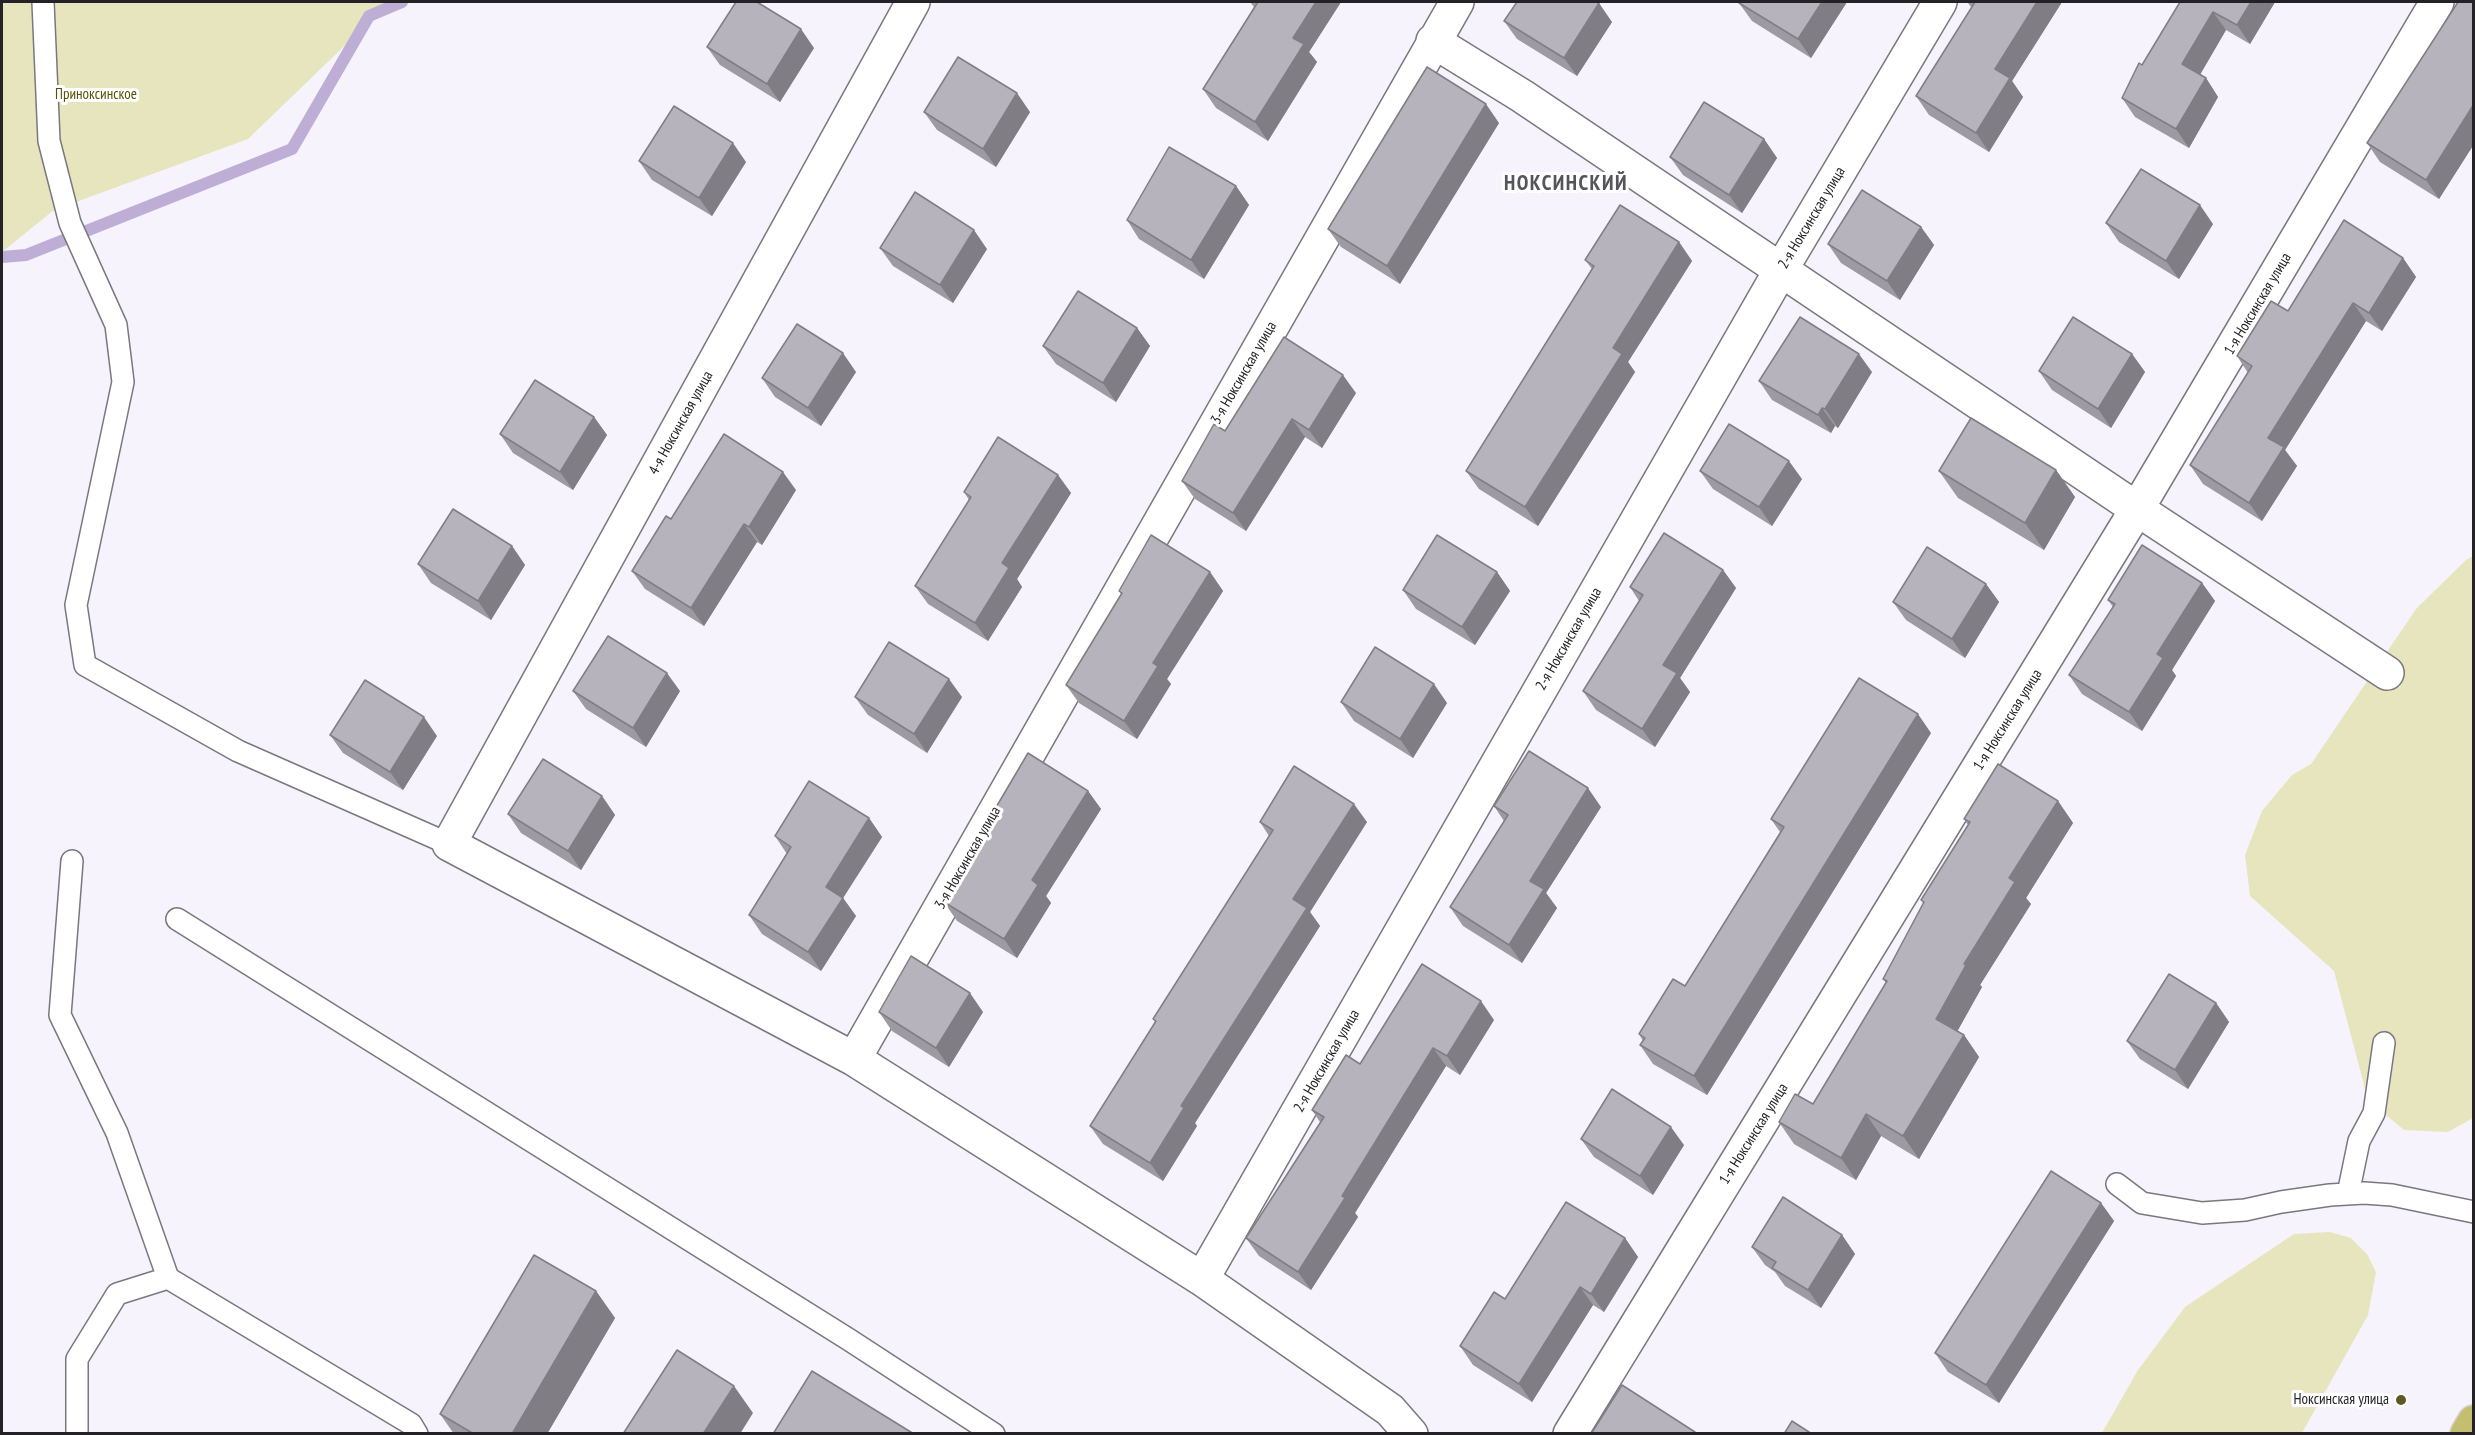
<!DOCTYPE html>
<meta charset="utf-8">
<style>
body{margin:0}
#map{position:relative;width:2475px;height:1435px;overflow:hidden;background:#f6f3fc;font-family:"PT Sans Narrow",sans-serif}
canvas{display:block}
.frame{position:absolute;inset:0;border:3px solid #242226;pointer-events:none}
</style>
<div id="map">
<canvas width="2475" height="1435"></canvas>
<div class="frame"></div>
</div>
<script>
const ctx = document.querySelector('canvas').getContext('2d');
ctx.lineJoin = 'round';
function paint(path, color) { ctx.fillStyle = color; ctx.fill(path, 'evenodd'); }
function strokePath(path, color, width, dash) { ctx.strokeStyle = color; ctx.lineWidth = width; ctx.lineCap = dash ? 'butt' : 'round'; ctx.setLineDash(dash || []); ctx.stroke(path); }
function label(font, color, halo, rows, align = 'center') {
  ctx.font = font + ' "PT Sans Narrow",sans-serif'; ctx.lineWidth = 6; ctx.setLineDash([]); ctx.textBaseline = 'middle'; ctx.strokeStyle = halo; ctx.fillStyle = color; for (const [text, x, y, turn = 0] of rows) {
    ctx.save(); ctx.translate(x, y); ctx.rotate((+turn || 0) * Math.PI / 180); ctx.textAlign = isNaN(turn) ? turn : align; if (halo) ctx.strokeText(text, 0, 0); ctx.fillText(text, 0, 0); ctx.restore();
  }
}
const green = new Path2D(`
 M2,2H390L248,139L54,210L2,252Z
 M2473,556V1118L2448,1132L2404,1130L2368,1100L2334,971L2250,896L2245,855L2262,811L2292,775L2311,764L2416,609L2466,560Z
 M2330,1232L2351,1238L2367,1254L2376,1272L2368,1315L2302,1433H2102L2138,1370L2185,1307L2294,1234Z`);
const stream = new Path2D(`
 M2,257L26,255L292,149L369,16L402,2`);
const service = new Path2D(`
 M43,2L49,141L70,223L116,325L123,382L76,605L85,665L238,751L449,844
 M72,861L60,1015L117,1133L168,1278L117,1294L77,1359V1434
 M177,919L848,1339L994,1434
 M2117,1184L2142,1203L2202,1213L2245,1210L2281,1202L2330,1195L2364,1193L2392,1195L2474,1212
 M2348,1194L2359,1141L2374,1113L2384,1043
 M168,1278L411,1424L417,1434`);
const minor = new Path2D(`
 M913,2L449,844L854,1059L1202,1279L1390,1410L1411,1434
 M1433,41L1522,96L2137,509L2387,673
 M854,1059L1457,2
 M1202,1279L1782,268L1940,2
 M1570,1434L2137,509L2437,2`);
const primary = new Path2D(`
 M2467,1434L2474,1422`);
const wall = new Path2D(`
 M1250,2H1341L1309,52L1317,62L1268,141L1216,108L1203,89L1254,7Z
 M1847,2L1811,58L1752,21L1739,3Z
 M1967,2H2062L2012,81L2023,97L1989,152L1929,115L1916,96L1972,8Z
 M2180,2H2275L2250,44L2226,30L2200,75L2206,78L2218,97L2189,148L2135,117L2122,98Z
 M2474,2V144L2439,199L2380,162L2367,143Z
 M1504,21L1612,22L1577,76L1517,39Z
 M707,47L814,48L780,102L720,65Z
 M924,112H1030L996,167L937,130Z
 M1499,123L1400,284L1341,247L1328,229Z
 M1764,139L1777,158L1742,213L1683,175L1670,157Z
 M639,161L746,162L712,216L652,180Z
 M1236,186L1249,205L1204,279L1139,239L1127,220Z
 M2106,223L2213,224L2179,279L2119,242Z
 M1921,227L1934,245L1900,300L1841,263L1828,244Z
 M1679,242L1692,261L1628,362L1635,372L1538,526L1479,489L1466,471L1592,269L1585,260Z
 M880,248L987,249L953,303L893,266Z
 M2403,258L2416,277L2382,331L2366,321L2285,450L2297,466L2262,521L2203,484L2190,465L2248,373L2237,356L2288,311Z
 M1137,328L1150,346L1116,402L1056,364L1043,346Z
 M2132,354L2145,372L2111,428L2052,390L2039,371Z
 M856,372L821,426L775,397L762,378Z
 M1872,372L1838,428L1835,426L1831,433L1772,400L1759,381Z
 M1356,393L1322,448L1305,437L1246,531L1195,499L1182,481L1225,431Z
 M594,417L607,435L573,490L513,453L500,434Z
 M2056,470L2075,497L2044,550L1958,498L1939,471Z
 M1700,471L1802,479L1772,526L1713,489Z
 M1058,475L1071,493L1017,579L1022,587L988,641L928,604L915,586L969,500L964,492Z
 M796,490L762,545L757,542L704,626L645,589L632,571Z
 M512,546L525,565L491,620L431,583L418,564Z
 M1723,570L1736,588L1680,678L1690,692L1655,747L1596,710L1583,691L1639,601L1630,587Z
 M1210,572L1223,591L1167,679L1171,684L1137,739L1079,703L1066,685L1121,594L1119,591Z
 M1497,572L1510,591L1475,645L1416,609L1403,590Z
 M2202,583L2215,601L2172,670L2176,676L2142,731L2082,694L2069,675L2113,607L2108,600Z
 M1986,584L1999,602L1965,658L1906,620L1893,602Z
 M573,691H680L646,747L586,709Z
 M855,697H962L927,753L868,715Z
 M1341,702L1447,703L1413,758L1354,721Z
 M1931,733L1707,1095L1653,1064L1640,1045L1643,1041L1639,1034L1685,986L1780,832L1771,819Z
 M330,735L437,736L403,790L343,753Z
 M1088,791L1101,809L1046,896L1051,903L1017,958L957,921L944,902L999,815L995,809Z
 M602,796L615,815L581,870L521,833L508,814Z
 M2058,801L2073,823L2026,898L2031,904L1980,985L1982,987L1957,1031L1964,1035L1979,1057L1919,1159L1881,1136L1856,1180L1794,1144L1779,1122L1813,1104L1886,983L1883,979L1923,903L1921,900L1968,825L1964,819Z
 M1494,806L1601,807L1546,893L1557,908L1522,963L1463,926L1450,907L1504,821Z
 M869,818L882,837L843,898L856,916L821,971L762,934L749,915L787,854L775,836Z
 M1260,822H1367L1310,912L1320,926L1195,1123L1197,1126L1163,1181L1103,1144L1090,1126L1155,1022L1153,1019L1269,836Z
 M2216,1003L2229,1022L2188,1089L2140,1059L2127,1041Z
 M879,1012H983L949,1067L892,1031Z
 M1494,1020L1460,1075L1446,1066L1355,1213L1358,1217L1311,1290L1259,1256L1246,1238L1320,1122L1312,1110L1360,1064Z
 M1581,1139L1684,1145L1653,1195L1594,1157Z
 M2101,1203L2114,1221L1999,1403L1948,1372L1935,1353Z
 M1842,1235L1855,1254L1821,1308L1785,1286L1775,1272L1765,1265L1752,1247Z
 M1625,1238L1638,1257L1604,1312L1593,1305L1532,1402L1473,1365L1460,1346L1505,1299Z
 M596,1291L615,1318L547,1434H454L440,1414Z`);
const shadedWall = new Path2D(`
 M1316,2H1341L1309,52L1317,62L1268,141L1255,122L1293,38Z
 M1822,2H1847L1811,58L1798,39Z
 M2037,2H2062L2012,81L2023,97L1989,152L1976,133L1995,69Z
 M2251,2H2275L2250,44L2237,25Z
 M1599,3L1612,22L1577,76L1564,58Z
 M2213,12L2226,30L2195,83L2182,64Z
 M801,29L814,48L780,102L767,84Z
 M2206,78L2218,97L2189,148L2176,129Z
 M1017,93L1030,112L996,167L983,149Z
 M1486,104L1499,123L1400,284L1387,266Z
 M2474,104V144L2439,199L2426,180Z
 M1764,139L1777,158L1742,213L1729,195Z
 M733,143L746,162L712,216L699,198Z
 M1236,186L1249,205L1204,279L1191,260Z
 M2200,205L2213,224L2179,279L2166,261Z
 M1921,227L1934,245L1900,300L1887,281Z
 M974,230L987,249L953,303L940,285Z
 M1679,242L1692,261L1628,362L1635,372L1538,526L1525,507L1613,348Z
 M2403,258L2416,277L2382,331L2369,313Z
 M2353,303L2366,321L2285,450L2297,466L2262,521L2249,503L2268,438Z
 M1137,328L1150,346L1116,402L1103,383Z
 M843,353L856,372L821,426L808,408Z
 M1859,354L1872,372L1838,428L1825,409Z
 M2132,354L2145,372L2111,428L2098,409Z
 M1343,375L1356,393L1322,448L1309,430Z
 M1822,408L1835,426L1831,433L1818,415Z
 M594,417L607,435L573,490L560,472Z
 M1292,419L1305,437L1246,531L1233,513Z
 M1789,461L1802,479L1772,526L1759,507Z
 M2056,470L2075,497L2044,550L2025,523Z
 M783,472L796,490L762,545L749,527Z
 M1058,475L1071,493L1017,579L1022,587L988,641L975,623L1002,563Z
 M744,524L757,542L704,626L691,608Z
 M512,546L525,565L491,620L478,601Z
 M1723,570L1736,588L1680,678L1690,692L1655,747L1642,729L1663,665Z
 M1210,572L1223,591L1167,679L1171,684L1137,739L1124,721L1153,663Z
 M1497,572L1510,591L1475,645L1462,627Z
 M2202,583L2215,601L2172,670L2176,676L2142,731L2129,712L2157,654Z
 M1986,584L1999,602L1965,658L1952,639Z
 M667,673L680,691L646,747L633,728Z
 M949,679L962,697L927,753L914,734Z
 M1434,684L1447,703L1413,758L1400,739Z
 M1918,714L1931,733L1707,1095L1694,1076Z
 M424,717L437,736L403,790L390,772Z
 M1588,788L1601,807L1546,893L1557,908L1522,963L1509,945L1530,881Z
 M1088,791L1101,809L1046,896L1051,903L1017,958L1004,939L1032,880Z
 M602,796L615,815L581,870L568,851Z
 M2058,801L2073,823L2026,898L2031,904L1980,985L1982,987L1952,1041L1936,1019L1964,964L2009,878Z
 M1354,804L1367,822L1310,912L1320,926L1195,1123L1197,1126L1163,1181L1150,1163L1293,899Z
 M869,818L882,837L843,898L856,916L821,971L808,952L826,887Z
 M970,993L983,1012L949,1067L936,1048Z
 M1481,1001L1494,1020L1460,1075L1447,1056Z
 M2216,1003L2229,1022L2188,1089L2175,1070Z
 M1964,1035L1979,1057L1919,1159L1903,1136Z
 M1433,1048L1446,1066L1355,1213L1358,1217L1311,1290L1298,1272L1342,1196Z
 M1866,1114L1881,1136L1856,1180L1841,1158Z
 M1671,1127L1684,1145L1653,1195L1640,1176Z
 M2101,1203L2114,1221L1999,1403L1986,1385Z
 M1842,1235L1855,1254L1821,1308L1808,1290Z
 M1625,1238L1638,1257L1604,1312L1591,1294Z
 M1580,1287L1593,1305L1532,1402L1519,1384Z
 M596,1291L615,1318L547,1434H512Z
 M734,1386L753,1413L740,1434H703Z`);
const building = new Path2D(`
 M736,2H757L801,29L767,84L707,47Z
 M1258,2H1316L1293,38L1304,44L1255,122L1203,89Z
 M1517,2H1596L1599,3L1564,58L1504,21Z
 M1740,2H1822L1798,39L1739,3Z
 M1975,2H2037L1995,69L2010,78L1976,133L1916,96Z
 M2180,2H2251L2237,25L2213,12L2182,64L2206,78L2176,129L2122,98L2139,63L2142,65Z
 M2458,2H2474V104L2426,180L2367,143Z
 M958,57L1017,93L983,149L924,112Z
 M1427,67L1486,104L1387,266L1328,229Z
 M1704,102L1764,139L1729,195L1670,157Z
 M674,106L733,143L699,198L639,161Z
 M1169,147L1236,186L1191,260L1127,220Z
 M2141,169L2200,205L2166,261L2106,223Z
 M1862,190L1921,227L1887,281L1828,244Z
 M915,192L974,230L940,285L880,248Z
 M1620,205L1679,242L1613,348L1622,354L1525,507L1466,471L1594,266L1585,260Z
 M2344,220L2403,258L2369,313L2353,303L2268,438L2284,447L2249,503L2190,465L2252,366L2237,356L2271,301L2288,311Z
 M1078,291L1137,328L1103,383L1043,346Z
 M1800,317L1859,354L1825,409L1822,408L1818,415L1759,381Z
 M2073,317L2132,354L2098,409L2039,371Z
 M797,324L843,353L808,408L762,378Z
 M1284,337L1343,375L1309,430L1292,419L1233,513L1182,481L1214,424L1225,431Z
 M535,380L594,417L560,472L500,434Z
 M1971,418L2056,470L2025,523L1939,471Z
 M1729,424L1789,461L1759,507L1700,471Z
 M724,434L783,472L749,527L744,524L691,608L632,571L666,516L671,519Z
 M998,437L1058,475L1002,563L1009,568L975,623L915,586L971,497L964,492Z
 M453,509L512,546L478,601L418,564Z
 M1664,533L1723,570L1663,665L1677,673L1642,729L1583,691L1643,595L1630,587Z
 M1151,535L1210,572L1153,663L1158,666L1124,721L1066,685L1122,593L1119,591Z
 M1437,535L1497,572L1462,627L1403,590Z
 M2142,545L2202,583L2157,654L2163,658L2129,712L2069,675L2115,604L2108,600Z
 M1927,547L1986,584L1952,639L1893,602Z
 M608,636L667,673L633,728L573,691Z
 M889,642L949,679L914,734L855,697Z
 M1375,647L1434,684L1400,739L1341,702Z
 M1859,678L1918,714L1694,1076L1640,1045L1645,1038L1639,1034L1673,979L1685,986L1784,827L1771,819Z
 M365,680L424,717L390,772L330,735Z
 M1529,751L1588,788L1530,881L1544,889L1509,945L1450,907L1508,815L1494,806Z
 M1028,753L1088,791L1032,880L1038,885L1004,939L944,902L1000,813L995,809Z
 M543,759L602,796L568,851L508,814Z
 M1998,764L2058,801L2009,878L2015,882L1964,964L1966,965L1936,1019L1964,1035L1903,1136L1866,1114L1841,1158L1779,1122L1795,1094L1813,1104L1887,981L1883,979L1924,902L1921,900L1970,822L1964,819Z
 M1294,766L1354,804L1293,899L1307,908L1181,1106L1184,1108L1150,1163L1090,1126L1156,1021L1153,1019L1273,830L1260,822Z
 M809,781L869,818L826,887L843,898L808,952L749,915L791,847L775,836Z
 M911,956L970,993L936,1048L879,1012Z
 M1422,964L1481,1001L1447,1056L1433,1048L1342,1196L1345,1198L1298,1272L1246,1238L1324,1117L1312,1110L1346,1055L1360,1064Z
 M2169,974L2216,1003L2175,1070L2127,1041Z
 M1612,1089L1671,1127L1640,1176L1581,1139Z
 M2051,1171L2101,1203L1986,1385L1935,1353Z
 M1783,1197L1842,1235L1808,1290L1772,1268L1776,1262L1752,1247Z
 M1566,1202L1625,1238L1591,1294L1580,1287L1519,1384L1460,1346L1494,1292L1505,1299Z
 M534,1255L596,1291L512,1434H474L440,1414Z
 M677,1350L734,1386L703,1434H623Z
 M812,1371L914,1434H773Z
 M1622,1385L1695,1432L1694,1434H1591Z
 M1792,1421L1812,1434H1784Z`);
const markers = [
 [2401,1400,6,"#5d5a26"]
];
const parkNames = [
 ["Приноксинское",96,95]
];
const streetNames = [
 ["2-я Ноксинская улица",1812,218,-59],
 ["1-я Ноксинская улица",2258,304,-59],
 ["3-я Ноксинская улица",1244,373,-60],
 ["4-я Ноксинская улица",681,423,-61],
 ["2-я Ноксинская улица",1569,639,-60],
 ["1-я Ноксинская улица",2008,720,-58],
 ["3-я Ноксинская улица",968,858,-60],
 ["2-я Ноксинская улица",1327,1061,-60],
 ["1-я Ноксинская улица",1754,1134,-58]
];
const poiNames = [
 ["Ноксинская улица",2389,1400]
];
const districtNames = [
 ["НОКСИНСКИЙ",1566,184]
];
paint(green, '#e7e5be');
strokePath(stream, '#beaed6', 12);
strokePath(service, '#7a777f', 24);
strokePath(minor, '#7a777f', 36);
strokePath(primary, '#d3d3d4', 36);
strokePath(service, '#fff', 21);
strokePath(minor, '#fff', 33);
strokePath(primary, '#c4bf70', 33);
paint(wall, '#9d9aa2');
paint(shadedWall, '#807d84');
paint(building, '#b7b3bc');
strokePath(building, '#807d84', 1.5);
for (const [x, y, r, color] of markers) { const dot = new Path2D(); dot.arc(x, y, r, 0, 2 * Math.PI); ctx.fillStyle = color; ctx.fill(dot); strokePath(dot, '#fff', 2); }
label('15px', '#575205', '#fff', parkNames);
label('15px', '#242226', '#fff', streetNames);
label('15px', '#242226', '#fff', poiNames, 'right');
ctx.letterSpacing = '1.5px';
label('bold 21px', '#56535a', '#fff', districtNames);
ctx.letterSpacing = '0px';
</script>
